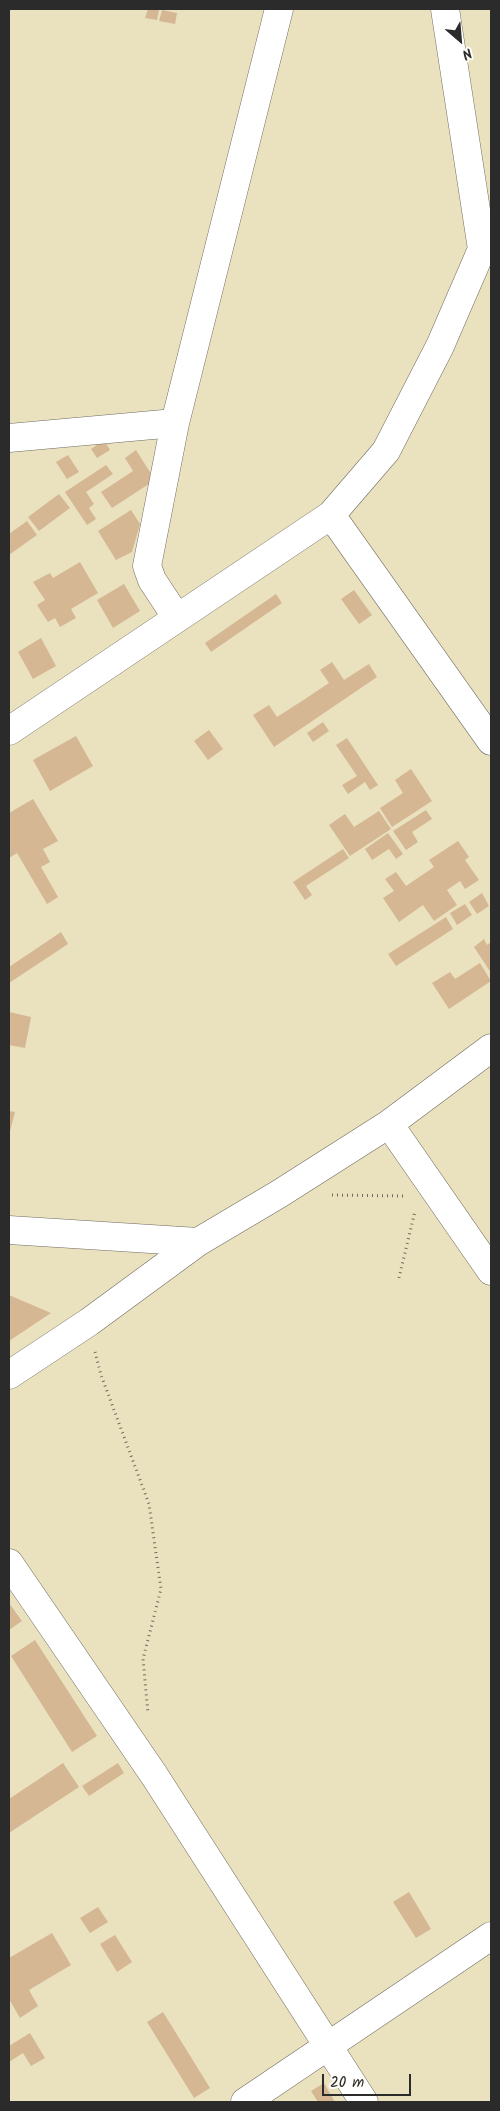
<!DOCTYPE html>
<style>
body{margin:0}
#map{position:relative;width:500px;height:2111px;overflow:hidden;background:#eae1bf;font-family:Kalam,sans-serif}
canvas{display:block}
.frame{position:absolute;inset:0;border:10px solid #2b2b2b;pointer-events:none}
.north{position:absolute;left:435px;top:15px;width:50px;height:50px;-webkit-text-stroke:4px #fdfcf7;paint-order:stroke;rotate:153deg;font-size:14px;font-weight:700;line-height:20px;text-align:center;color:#2b2b2b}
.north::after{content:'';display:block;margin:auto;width:18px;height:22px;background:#2b2b2b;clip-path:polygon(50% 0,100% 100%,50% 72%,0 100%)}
.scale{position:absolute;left:322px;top:2074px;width:89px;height:22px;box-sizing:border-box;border:2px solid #2b2b2b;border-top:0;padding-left:6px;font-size:15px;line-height:18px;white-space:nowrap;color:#2b2b2b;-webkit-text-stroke:4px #fdfcf7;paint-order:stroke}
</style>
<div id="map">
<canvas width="500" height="2111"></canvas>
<div class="frame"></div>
<div class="north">N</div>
<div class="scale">20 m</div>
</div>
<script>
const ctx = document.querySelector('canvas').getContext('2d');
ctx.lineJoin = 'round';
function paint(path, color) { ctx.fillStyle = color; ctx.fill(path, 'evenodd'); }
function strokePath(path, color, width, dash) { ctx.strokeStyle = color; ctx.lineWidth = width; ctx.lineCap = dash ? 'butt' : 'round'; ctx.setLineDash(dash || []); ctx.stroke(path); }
const building = new Path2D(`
 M148,9L159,10L157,20L145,18Z
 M162,10L177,13L175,24L159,21Z
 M104,440L110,450L97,458L91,449Z
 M136,450L155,480L112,508L101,492L133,471L125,458Z
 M68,455L79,472L67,479L56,462Z
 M106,465L113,474L86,492L94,504L89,508L96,519L87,525L65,492Z
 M59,494L70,508L39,531L28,517Z
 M131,510L140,524L132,552L116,560L98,531Z
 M27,521L37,535L9,555V534Z
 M80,562L98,593L71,609L76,618L60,627L55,618L48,622L37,605L45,600L33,582L50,573L53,578Z
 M124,584L140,611L113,628L97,600Z
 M354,590L372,615L359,624L341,599Z
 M276,594L282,603L211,652L205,643Z
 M41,638L56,666L33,679L18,652Z
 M332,662L344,680L369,664L377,677L274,747L253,715L269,705L277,717L305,699L329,683L320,670Z
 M323,722L329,731L313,742L307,733Z
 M209,730L223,749L208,760L194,741Z
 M76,736L93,766L50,791L33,760Z
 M347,738L378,785L370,790L365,782L348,794L342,785L357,776L336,745Z
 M411,769L432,801L392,827L380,808L403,793L395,780Z
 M33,799L58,841L43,849L50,862L41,867L58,897L47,904L17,853L9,858V813Z
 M426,810L432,819L412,832L418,842L406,850L393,831Z
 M379,811L391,829L350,856L329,825L345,814L354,827Z
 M388,833L403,854L396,859L389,849L372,860L365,849Z
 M458,841L469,857L465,860L479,880L465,889L460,881L447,890L457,905L434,921L423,905L399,922L383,898L394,891L385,879L396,872L406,886L434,867L429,860Z
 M343,849L349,858L306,886L312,895L305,900L293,882Z
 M482,893L489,906L477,914L469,902Z
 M465,904L472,915L457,925L450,913Z
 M446,917L453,929L396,966L388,954Z
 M61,932L68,944L9,983V967Z
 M484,939L487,945L491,942V973L474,947Z
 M480,963L491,981L449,1009L432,983L450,972L455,979Z
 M9,1012L31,1017L25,1048L9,1045Z
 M9,1111L15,1112L9,1135Z
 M9,1295L51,1313L9,1341Z
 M9,1603L22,1621L9,1630Z
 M35,1640L97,1736L72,1752L11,1656Z
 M63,1763L79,1787L9,1833V1799Z
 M118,1763L124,1773L89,1796L82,1786Z
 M409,1892L431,1929L416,1938L393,1902Z
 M98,1907L108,1922L90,1933L80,1918Z
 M52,1933L71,1965L29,1990L38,2006L20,2018L9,1999V1958Z
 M115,1935L132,1962L117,1972L100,1944Z
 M163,2012L210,2088L194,2098L147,2022Z
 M30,2033L45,2058L31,2066L23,2053L9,2062V2046Z
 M324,2083L335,2102H318L311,2091Z`);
const path = new Path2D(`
 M332,1195L404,1196
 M399,1278L415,1211
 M95,1352L101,1375L149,1504L161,1589L143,1659L148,1713`);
const minor = new Path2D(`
 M9,438L175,423
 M331,515L491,741
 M177,618L152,580L147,566L175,423L279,9
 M9,731L331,515L386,451L440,346L482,249L445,9
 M389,1124L491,1271
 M9,1230L198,1242
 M9,1375L89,1322L198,1242L279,1194L389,1124L491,1048
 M9,1563L154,1775L364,2102
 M245,2102L491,1936`);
paint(building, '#d6b793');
strokePath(minor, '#6e6b5f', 29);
strokePath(path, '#6e6b5f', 3, [1, 4]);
strokePath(minor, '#fff', 28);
</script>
